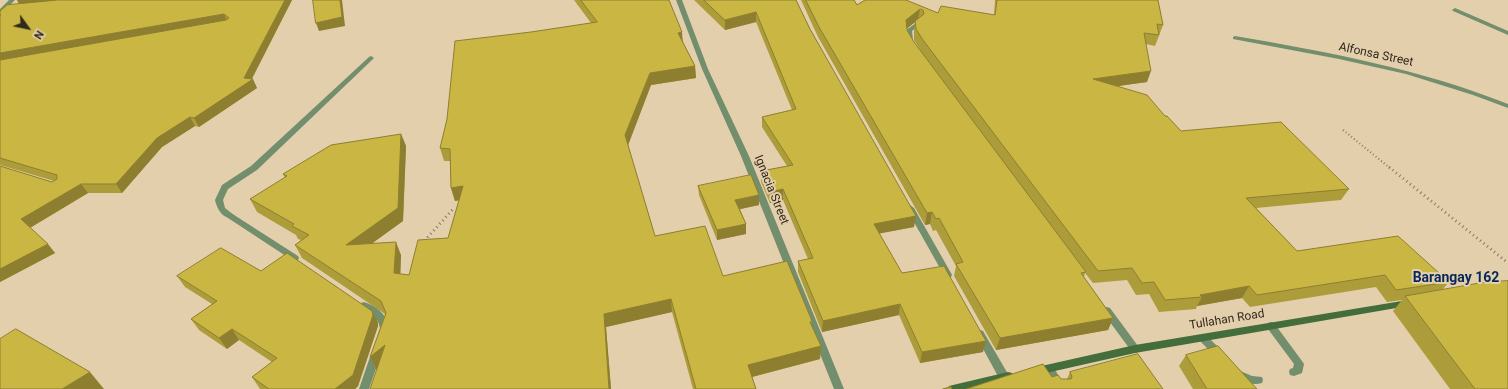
<!DOCTYPE html>
<style>
body{margin:0}
#map{position:relative;width:1508px;height:389px;overflow:hidden;background:#e4cfad;font-family:Roboto,sans-serif}
canvas{display:block}
.north{position:absolute;left:8px;top:8px;width:40px;height:40px;-webkit-text-stroke:3px #e4cfad;paint-order:stroke;rotate:123deg;font-size:11px;font-weight:700;line-height:16px;text-align:center;color:#31291b}
.north::after{content:'';display:block;margin:auto;width:14px;height:18px;background:#31291b;clip-path:polygon(50% 0,100% 100%,50% 72%,0 100%)}
</style>
<div id="map">
<canvas width="1508" height="389"></canvas>
<div class="north">N</div>
</div>
<script>
const ctx = document.querySelector('canvas').getContext('2d');
ctx.lineJoin = 'round';
function strokePath(path, color, width, dash) { ctx.strokeStyle = color; ctx.lineWidth = width; ctx.lineCap = dash ? 'butt' : 'round'; ctx.setLineDash(dash || []); ctx.stroke(path); }
function paint(path, color) { ctx.fillStyle = color; ctx.fill(path, 'evenodd'); }
function label(font, color, halo, rows, align = 'center') {
  ctx.font = font + ' Roboto,sans-serif'; ctx.lineWidth = 4; ctx.setLineDash([]); ctx.textBaseline = 'middle'; ctx.strokeStyle = halo; ctx.fillStyle = color; for (const [text, x, y, turn = 0] of rows) {
    ctx.save(); ctx.translate(x, y); ctx.rotate((+turn || 0) * Math.PI / 180); ctx.textAlign = isNaN(turn) ? turn : align; if (halo) ctx.strokeText(text, 0, 0); ctx.fillText(text, 0, 0); ctx.restore();
  }
}
const pathFar1 = new Path2D(`
 M1343,130L1390,168`);
const path = new Path2D(`
 M1389,167L1508,263
 M427,242L428,237L454,208`);
const lane = new Path2D(`
 M371,56L374,58L373,59L257,170L228,189L223,200L225,208L235,216L234,218C223,220 217,209 215,200L222,185L251,166L369,57Z
 M1271,322L1274,323L1302,361L1304,364L1302,373L1294,376L1290,375L1289,372L1290,369L1293,368L1294,364L1268,329L1266,326L1268,323Z
 M1203,334L1206,335L1222,351L1224,354L1222,357L1219,358L1216,357L1200,341L1198,338L1200,335Z
 M1238,370L1252,376L1262,377L1263,380L1262,383C1253,386 1238,382 1233,374L1234,371Z`);
const street = new Path2D(`
 M9,0H15L2,13L0,14V9Z
 M676,0H682L708,69L749,156L844,389H834L741,156L702,69Z
 M1455,8L1508,31V35L1453,11L1452,10Z
 M919,21L921,22V24L912,31L913,40L916,45L915,46H911L907,40L906,30Z
 M1235,36C1328,52 1420,69 1508,104V108L1473,95L1406,74L1339,59L1233,39V37Z
 M910,205L914,208L951,273L952,275L951,277H945L906,208Z
 M231,213L298,256L299,258L298,260H292L228,218L227,216Z
 M364,302C375,305 386,314 389,325L387,332L384,333L381,332L378,321L361,307L359,305L361,303Z
 M1107,307L1110,308L1138,346L1140,349L1138,352L1135,353L1132,352L1104,314L1102,311L1104,308Z
 M980,330L983,331L1008,374L1009,377L1008,380L1004,381L1000,380L975,334L977,331Z
 M376,350L379,351L381,354L369,389H359L371,354L373,351Z
 M1049,365L1053,366L1066,389H1056L1044,369L1045,366Z`);
const secondary = new Path2D(`
 M1408,300L1411,301L1413,303L1411,305L1408,306L1135,353L1037,375L1033,374L1032,371L1033,368L1037,367L1135,345Z
 M1008,372L1012,373L1013,376L1012,379L1008,380L971,389H948L949,386L953,385Z`);
const wall = new Path2D(`
 M17,0H292L252,79L257,88L199,127L195,126L162,147L122,193H88L30,228L55,253L0,282V166L52,182L54,181L0,165V11L19,4Z
 M574,0H669L683,42L695,66L696,78L651,85L628,145L655,236L723,276L812,321L811,325L821,346L820,359L752,377L756,389H693L672,312L606,327L611,389H370L377,370L370,357L385,314L302,258L295,245L301,240L298,239L296,235L257,212L250,199L285,178L283,174L401,134L406,146L403,221L372,243L401,255L400,274L409,275L448,238L459,200L455,201L451,188L450,161H444L440,148L531,32L591,23Z
 M694,0H796L810,29L914,227L879,233L902,273L983,352L920,363L899,315L822,332L798,272V261L808,259L783,200L770,203L761,182V171L787,166L762,127V117L792,110L756,22L725,30Z
 M801,0H854L857,5L865,0L938,13L994,15L995,0H1158L1163,25L1155,46L1146,44L1147,82L1118,86L1165,116L1181,131L1349,189L1341,200L1256,208L1297,251L1449,282L1443,289L1508,389H1450L1393,311L1402,300L1387,302L1376,287L1250,307L1242,298L1197,306L1196,309L1159,312L1149,294L1136,295L1127,280L1093,283L1085,273L1084,277L1113,318L1108,330L996,350L954,276L956,266L936,230L933,231L930,224L925,225L818,37ZM915,22L914,32V40L921,51L914,42L907,30V28Z
 M698,186L759,205L740,209L746,224V234L717,240L699,195Z
 M261,271L378,322V326L358,386L355,389H260L252,377L272,362L239,340L227,349L199,330L191,319L212,304L185,287L177,276Z
 M1186,355L1257,389H1193L1179,366Z
 M1070,372L1163,389H966L1052,377L1061,379H1067Z`);
const shadedWall = new Path2D(`
 M17,0H79L20,6Z
 M285,0H292L251,80L253,79L257,88L199,127L194,118L244,78Z
 M340,0H342L345,26L319,31L316,23Z
 M920,9L918,20L905,30L906,20Z
 M756,12V22L725,30V20Z
 M224,14L228,23L0,62V53Z
 M682,32L683,44L678,33Z
 M695,66L696,78L651,85L627,148L625,135L650,73Z
 M1151,71L1147,82L1090,90L1093,79Z
 M190,117L195,126L162,147L122,193L116,184L157,138Z
 M401,134L406,146L403,221L352,258L346,245Z
 M81,184L88,193L28,229L21,219Z
 M463,186L467,199L455,201L451,188Z
 M783,189V200L770,203V192Z
 M759,195V205L736,210L735,200Z
 M932,212L930,224L925,225L927,213Z
 M916,216L914,227L872,235L874,224Z
 M746,224V234L717,240V230Z
 M396,242L401,255L400,287L394,273Z
 M48,244L55,253L0,282V269Z
 M1249,286L1242,298L1197,306L1202,297L1200,295Z
 M671,299L672,312L606,327L611,389H609L604,314Z
 M900,304L899,315L822,332L823,321Z
 M372,311L378,322V326L358,386L355,389H335Z
 M1113,318L1108,330L996,350L1000,338Z
 M232,329L239,340L227,349L219,338Z
 M986,341L983,352L920,363L922,352Z
 M385,345L377,370L370,357Z
 M821,346L820,359L748,378V365Z
 M90,372L104,389H62Z`);
const building = new Path2D(`
 M58,0H285L244,78L253,79L194,118L190,117L157,138L116,184H81L21,219L48,244L0,269V166L52,182L57,179V175L0,158V60L226,20L229,18L224,14L0,53V15H1H0V11L7,5Z
 M313,0H340L342,17L316,23Z
 M581,0H669L682,32L678,33L695,66L650,73L625,135L655,236L705,226L723,276L787,261L812,321L810,322L821,346L748,365L756,389H696L671,299L604,314L609,389H370L385,345L370,357L386,313L381,301L295,245L309,235L292,226L294,224L250,199L287,176L283,174L331,145L401,134L398,208L346,245L396,242L394,273L409,275L418,240L448,238L463,186L451,188L450,149L440,148L447,119L455,41L531,32L597,22Z
 M704,0H796L810,29L916,216L874,224L902,273L944,266L986,341L922,352L900,304L823,321L798,261L813,258L783,189L770,192L761,171L793,165L762,117L796,109L756,12L725,20Z
 M806,0H854L857,5L865,0H906L938,13L941,6L995,15L997,0H1158L1163,25L1157,24L1159,35L1144,33L1151,71L1093,79L1147,95L1165,116H1167L1181,131L1281,122L1349,189L1246,198L1297,251L1398,236L1449,282L1396,290L1385,275L1257,295L1249,286L1200,295L1202,297L1165,300L1154,282L1142,283L1132,268L1098,271L923,40L916,29L915,21L924,14L923,10L920,9L906,20L907,30L914,42L1086,272L1081,273L1113,318L1000,338L956,264L963,262L939,218L936,219L932,212L927,213L819,27Z
 M751,175L759,195L735,200L746,224L717,230L698,186Z
 M221,248L261,271L287,253L372,311L373,315L353,375L335,389H269L252,377L277,358L232,329L219,338L191,319L217,301L177,276Z
 M1508,281V389H1475L1405,296L1485,282Z
 M16,329L90,372L62,389H0V339Z
 M1218,346L1257,389H1207L1186,355Z
 M1138,354L1163,389H966L1043,364L1052,377L1058,375L1061,379H1071L1072,377L1070,372Z
 M951,387L952,389H943Z`);
const streetNames = [
 ["Alfonsa Street",1376,55,12],
 ["Ignacia Street",771,190,68],
 ["Tullahan Road",1227,320,-9]
];
const quarterNames = [
 ["Barangay 162",1456,278]
];
strokePath(pathFar1, '#877961', 2, [1, 2.5]);
strokePath(path, '#877961', 3, [1, 3.5]);
paint(lane, '#728e6c');
paint(street, '#728e6c');
paint(secondary, '#436d3a');
paint(wall, '#ad9d3a');
paint(shadedWall, '#8d7f2f');
paint(building, '#c9b643');
strokePath(building, '#8d7f2f', 1);
label('12px', '#31291b', '#e4cfad', streetNames);
label('bold 14px', '#08285c', '#e4cfad', quarterNames);
</script>
